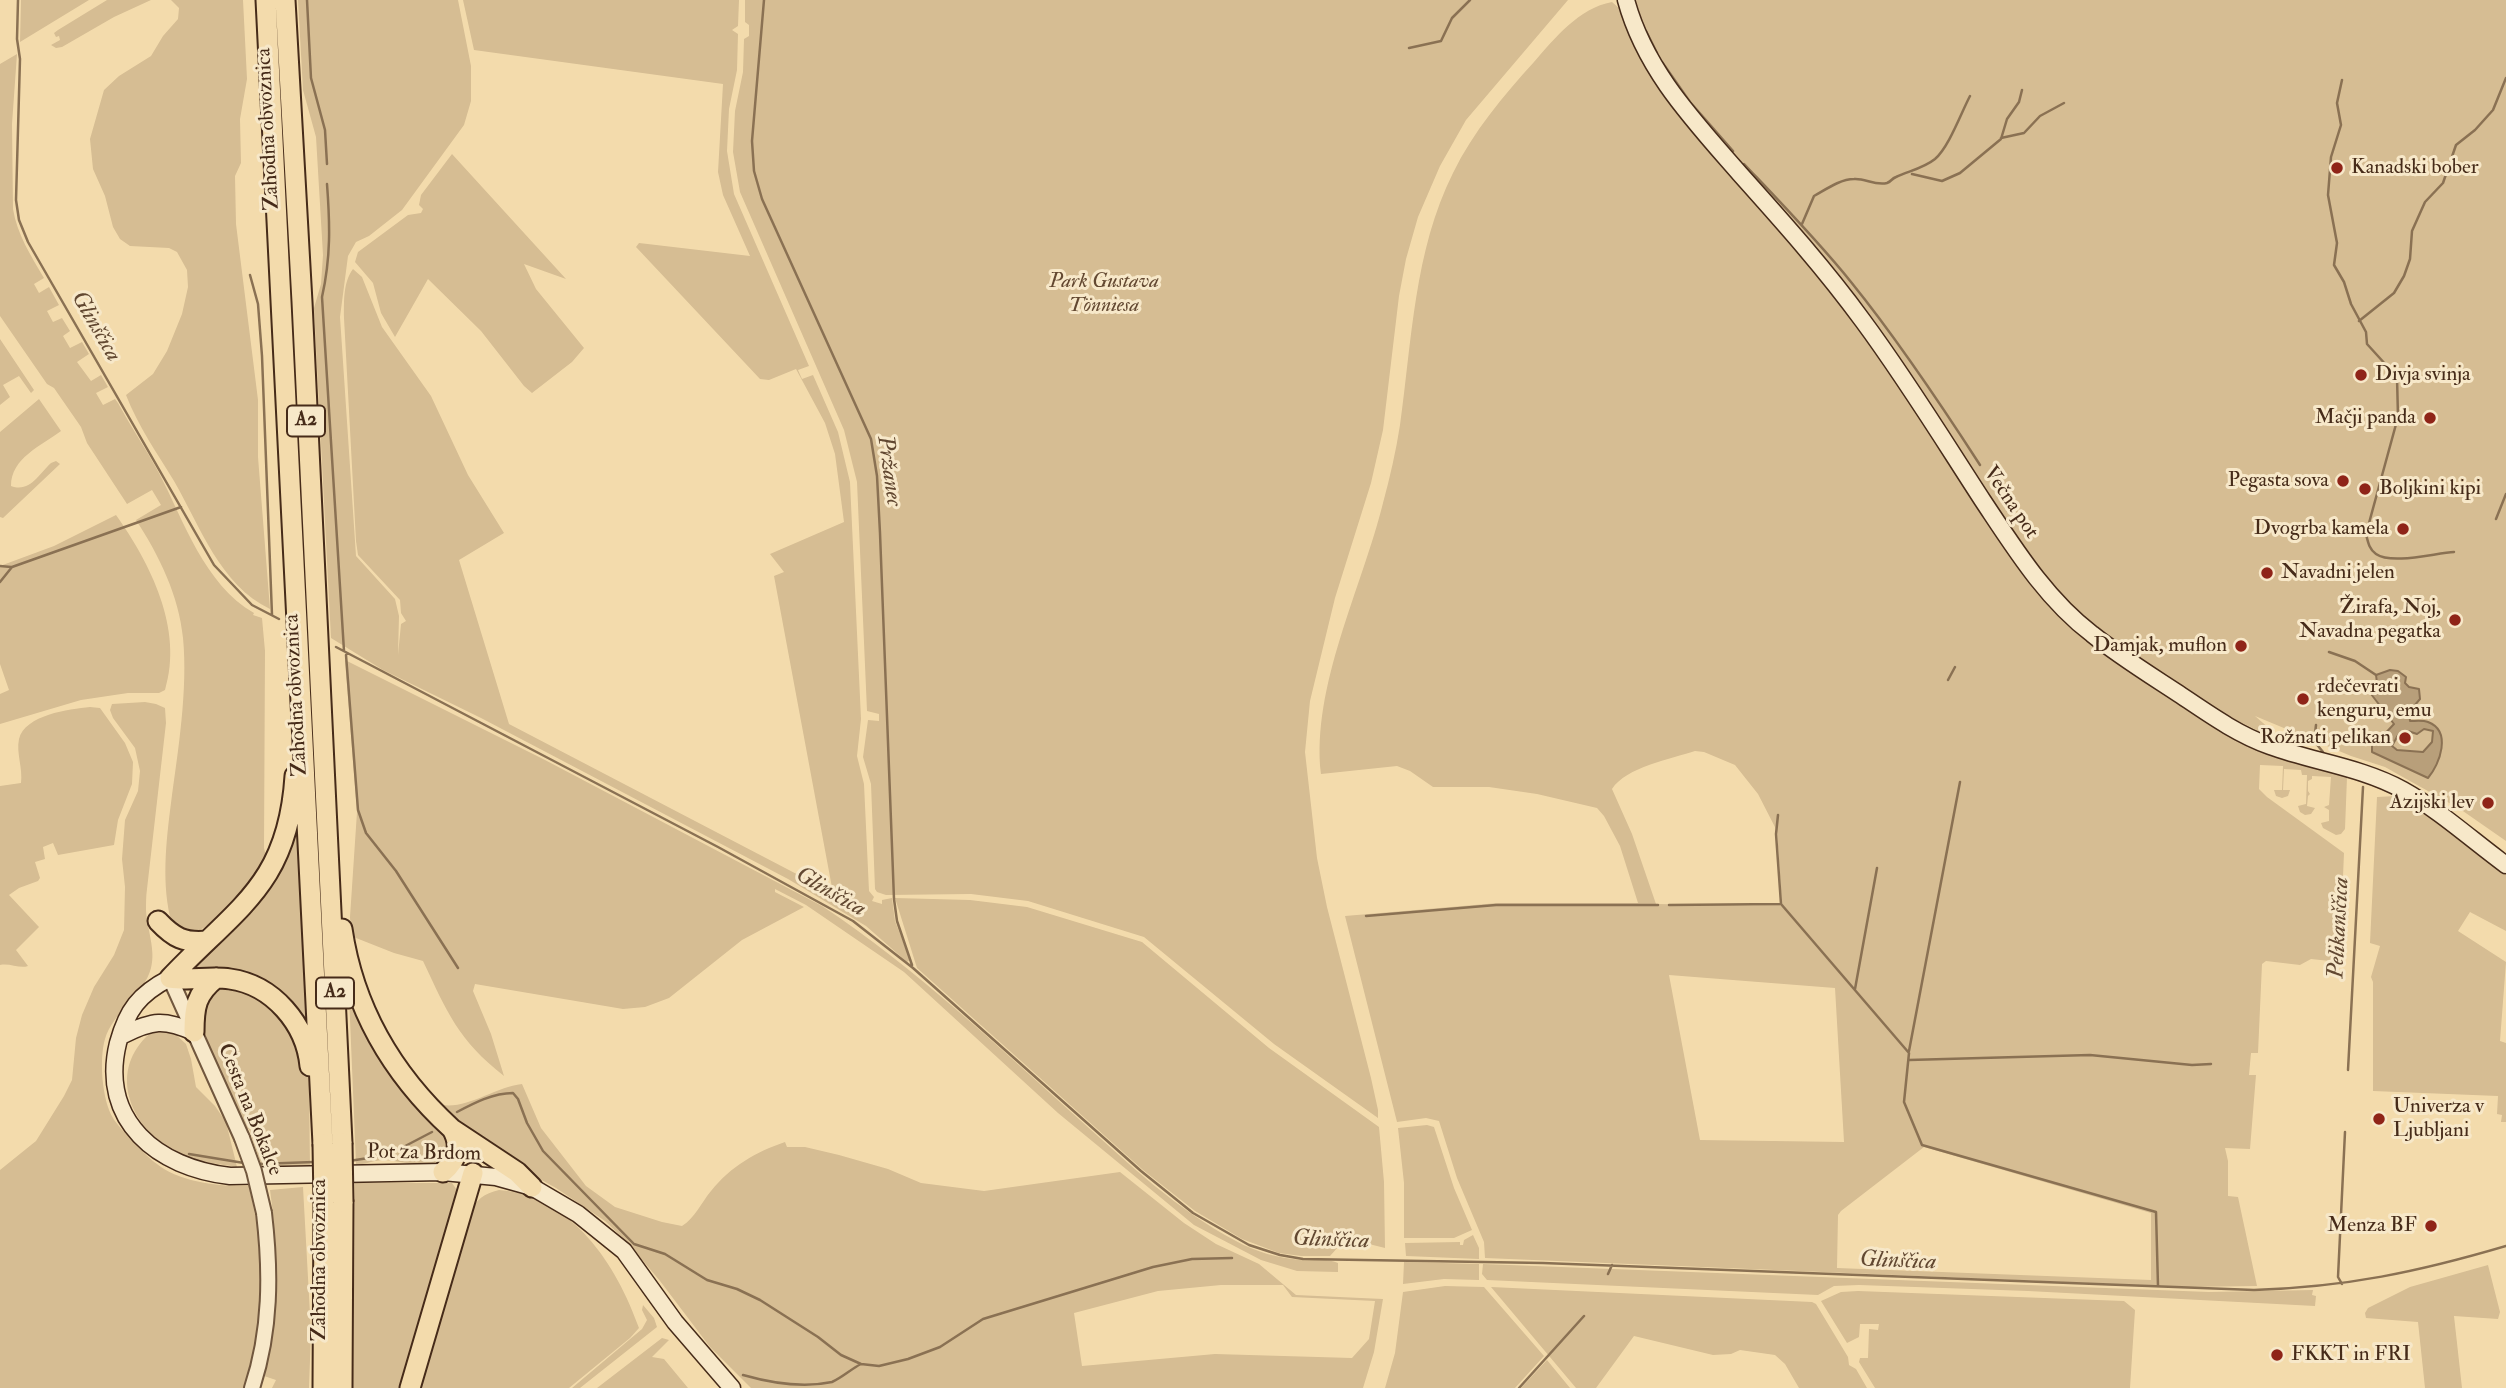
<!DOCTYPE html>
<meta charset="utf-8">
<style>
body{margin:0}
canvas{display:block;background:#f3dbac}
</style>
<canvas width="2506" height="1388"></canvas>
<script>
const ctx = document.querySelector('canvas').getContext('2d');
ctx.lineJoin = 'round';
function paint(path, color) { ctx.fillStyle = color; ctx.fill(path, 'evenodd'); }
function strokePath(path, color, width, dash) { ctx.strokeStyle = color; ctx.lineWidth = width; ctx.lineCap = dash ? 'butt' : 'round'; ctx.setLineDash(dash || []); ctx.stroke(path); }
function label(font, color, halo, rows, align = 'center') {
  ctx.font = font + ' "IM FELL Double Pica",serif'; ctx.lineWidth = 6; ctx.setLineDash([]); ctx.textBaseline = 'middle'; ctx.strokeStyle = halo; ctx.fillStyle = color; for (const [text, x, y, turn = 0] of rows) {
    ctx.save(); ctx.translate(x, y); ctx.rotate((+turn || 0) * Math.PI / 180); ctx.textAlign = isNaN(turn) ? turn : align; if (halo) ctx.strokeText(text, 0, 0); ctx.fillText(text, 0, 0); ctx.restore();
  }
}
const green = new Path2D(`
 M21,0H89L20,42Z
 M107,0H151L114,17L62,47L56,48L51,45L60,40L59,36L56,37L54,33L58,30Z
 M171,0H243L247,79L240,119L241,163L235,176L236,224L258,400V457L270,609C220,585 200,526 174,481C157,453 138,426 126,395L153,374L167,351L182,314L188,287L187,270L177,252L169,248L130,246L120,239L113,227L105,196L93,169L90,139L104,90L119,76L151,56L163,36L178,19L179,8Z
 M298,0H458L471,66V101L464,125L402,210L369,236L356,242L348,256L340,317L356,556L395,599L399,616L398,655L401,624L406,621L401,613L400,600L358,555L356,541L344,318C344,302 343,282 353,269L362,277L382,327L431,396L468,475L504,533L459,560L509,724L833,893L774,576L784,572L770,554L844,522L835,454L825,423L796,369L769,380L760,379L636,247L639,243L750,256L723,195L718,172L723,84L474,50L463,0H739L738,26L732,30L738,34L737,70L729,109L727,151L734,194L809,366L798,370L802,379L813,375L838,432L850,482L861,719L857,756L864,784L869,891L874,897L872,901L882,904V900L892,898L895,921L910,960L907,962L866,926L788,879L481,718L383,670L331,638L314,308L321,284L323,255L316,137L303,90Z
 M745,0H1568L1466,120L1440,166L1418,217L1406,259L1399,296L1383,430L1371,483L1335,598L1310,701L1305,752L1317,858L1327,907L1371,1078L1378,1110V1118L1274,1044L1144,937L1028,901L971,894L886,895L877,892L875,889L871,784L863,757L868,720L879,721V714L867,711L857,482L844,430L740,192L733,152L735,111L743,72L744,39L749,36V25L745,22Z
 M1632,0H2506V841L2460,809L2385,767L2351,756L2255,716L2286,743L2269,736L2226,715L2130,651L2098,629L2056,589L2039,568L1921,397L1664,76Z
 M1612,2L1620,9L1640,57L1655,81L1815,267L1868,337L2009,553L2036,590L2070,623L2219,728L2344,774L2347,777L2345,829L2341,834L2336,835L2323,828L2321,823L2329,821V810L2324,807L2329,805L2331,777L2312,776V779L2308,781V791L2310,794L2308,796L2307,806L2315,808L2311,814L2305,815L2300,812L2298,806L2306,804L2307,775H2302L2301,770L2284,769L2283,790H2290L2288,796L2282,798L2276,796L2274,790H2282L2283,766L2260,765L2259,789L2267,797L2344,853L2340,947L2337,956L2330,961L2311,959L2300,965L2266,961L2262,964L2258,1053H2251L2249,1075H2256L2250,1149L2225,1148L2228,1161V1196L2238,1197L2257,1286L2185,1287L1485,1258L1484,1242L1457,1178L1439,1121L1426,1118L1397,1122L1345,916L1498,903H1638L1620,846L1604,816L1597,808L1537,794L1489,787H1433L1410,771L1397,766L1321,774C1311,687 1362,588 1383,503C1390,477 1396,451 1400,425C1412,340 1414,251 1453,173C1473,132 1503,96 1534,62C1555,38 1579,8 1612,2ZM1695,751L1704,752L1735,765L1758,794L1777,831L1782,906L1656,904L1632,834L1612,789C1626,767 1671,759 1695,751ZM1669,975L1835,988L1844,1142L1700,1140ZM1924,1147L2151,1213V1280L1837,1268L1838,1215L1841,1211Z
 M17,54L12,124L13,209C17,234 31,256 44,278L34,284L39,293L49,287L59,305L47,311L53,322L62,318L70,331L63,336L70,348L82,342L89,354L77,362L91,381L101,375L108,387L96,393L103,405L115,399L118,403C131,427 146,449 159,473C184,521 204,584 254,613L253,615L262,618L265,651L264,848L268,864C245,889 224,918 193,934L172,924C161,886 166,842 171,803C178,751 188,690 183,638C179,596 159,555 136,520L161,505L152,490L127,504L87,443L81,427L54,388L47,384L0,316V64Z
 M452,154L566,279L524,264L536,289L584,348L572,362L532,393L524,386L481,331L428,279L395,337L381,313L373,283L355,262L358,252L408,215L421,213L423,209L419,205L421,195Z
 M0,339L34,390L31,393L19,376L3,385L10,397L0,405Z
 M39,399L61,431C41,446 11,458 11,486C30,493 39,474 51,463L56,461L60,464L3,518L0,517V432Z
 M116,515C150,563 184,629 165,690L159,693H128L81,700L0,724V694L9,690L0,664V566L54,546Z
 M345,660L545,760L822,906C916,968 997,1046 1080,1120C1129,1164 1177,1210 1236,1241C1256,1252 1278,1258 1301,1260C1314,1261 1327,1258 1338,1263V1272L1297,1271L1261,1260L1194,1225L1058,1113L904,972L806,905L775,889V892L804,907L742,940L669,998L645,1007L623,1009L475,984L473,991L491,1034L504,1076C458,1040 447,1012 423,961L394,953L351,936L350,917L357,812Z
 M145,702L156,704L165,708L166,723L147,889C146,896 146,903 146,910C147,929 156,950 151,968C144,995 113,1012 105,1039C99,1059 102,1100 113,1118C118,1127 147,1157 157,1164C179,1182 221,1187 249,1186C253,1207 259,1228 261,1250C265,1294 260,1346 245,1388H0V1170L36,1141L64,1096L72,1080L76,1038L82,1015L94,987L114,955L124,930L125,887L122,859L125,820L138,791L140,771L135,748L113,718L110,710L112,704Z
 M90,707L100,708L125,743L133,762L132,784L118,820L114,845L58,855L53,843L43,847L45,859L35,862L40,878L38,881L19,888L9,895L39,927L16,950L28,966C20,969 10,963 0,965V786L21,783C23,768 16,753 19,739C25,715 69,709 90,707Z
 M2396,796L2416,807L2506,875V931L2470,912L2458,931L2506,962L2500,1041L2506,1043V1122H2501L2502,1115L2497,1114L2498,1096L2373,1091V982L2371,977L2380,946L2370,943L2377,797Z
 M297,826V829L307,1026L286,1004L184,971Z
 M895,898L970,900L1027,907L1142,942L1269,1048L1379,1127L1384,1182L1385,1248L1369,1244L1339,1246L1330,1256H1301L1279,1253L1242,1239L1195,1211L1143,1170L917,968Z
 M222,983L268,1000L304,1053L309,1085L310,1168L263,1170L249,1129L244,1128L208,1045L199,1013L205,995Z
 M349,995C370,1052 405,1088 444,1132L449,1142V1155C432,1171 403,1161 383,1160C373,1160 367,1165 356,1164Z
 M154,1030L173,1032L186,1044L191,1059L196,1087L215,1106L226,1122L237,1167C214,1163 188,1161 168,1148C125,1119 109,1065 154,1030Z
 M522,1084L541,1128L586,1186L615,1207L662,1222L682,1226C695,1218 701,1203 711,1191C731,1166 756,1152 785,1142L787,1147H805L839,1155L888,1169L921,1183L984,1191L1120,1172L1184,1223L1216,1244L1259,1264L1296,1295L1383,1299L1374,1352L1363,1388H751L710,1347L660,1281L627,1242L605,1221L556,1188L520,1168L443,1114L442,1105C468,1109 495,1087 522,1084ZM1221,1285H1283L1292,1297L1375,1301L1369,1339L1352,1358L1215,1354L1082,1366L1074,1313L1158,1291Z
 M1427,1125L1434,1127L1454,1188L1472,1230L1454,1238H1404V1183L1398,1128Z
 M355,1183H452L459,1193L404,1388H353Z
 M303,1187L311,1332L309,1388H272L276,1380L264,1376C278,1313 279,1253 270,1190Z
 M499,1190C572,1196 617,1265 639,1328L630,1338L569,1388H419L470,1213C476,1199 484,1194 499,1190Z
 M1473,1235L1479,1248V1259L1406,1256L1405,1243L1460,1242V1245H1463L1464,1240Z
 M1404,1262L1479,1264V1280L1444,1279L1403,1284Z
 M1483,1264L2209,1292L2313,1290L2312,1295L2316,1296L2315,1306L2028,1291L1859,1285L1834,1286L1818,1295L1487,1280L1482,1274Z
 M2488,1265L2500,1312L2498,1319L2454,1316L2462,1388H2425L2418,1322L2366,1318L2365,1313L2368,1308L2410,1287Z
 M1445,1286L1484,1287L1544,1356L1515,1388H1385L1395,1353L1403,1292Z
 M1491,1287L1812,1302L1816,1304L1848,1357L1849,1365L1856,1369L1867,1388H1799L1785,1364L1775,1355L1740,1350L1731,1354L1713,1355L1634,1336L1596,1388H1576Z
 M1858,1291L2124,1301L2135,1310L2130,1388H1875L1859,1362L1860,1358H1868L1869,1329L1878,1330L1879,1324H1860L1859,1337L1847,1343L1821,1301L1841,1292Z
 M643,1305L654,1318L657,1327L580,1388H572L642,1329L647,1320L642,1310Z
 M662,1338L669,1340L652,1357L664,1359L688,1388H597Z
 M1547,1360L1570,1388H1521Z`);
const water = new Path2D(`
 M2390,670L2398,671L2406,677L2405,683L2409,687L2419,689L2420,699L2409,712L2410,721C2416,721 2423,720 2428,722C2452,731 2440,764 2428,778L2372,752V740H2379L2394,724L2371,694L2377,683L2376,675ZM2424,729L2433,731L2432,742L2423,752L2397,750L2392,746L2398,735L2408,731L2417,734Z`);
const stream = new Path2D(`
 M18,0L17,39L20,59L16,200L19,220L28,242L214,565L252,605L279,619
 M307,0L311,78L325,130L327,164
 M764,0L752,141L754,171L762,199L871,439L877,476L880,533L894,899L897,921L912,965
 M1646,31L1657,53
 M1409,48L1441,41L1452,18L1470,0
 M1662,62L1690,102L1733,151
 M2342,80L2337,103L2341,125L2331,157L2328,195L2337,243L2334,265L2344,282L2351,304L2366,332L2367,344L2397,377L2398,417L2366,534C2368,542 2369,549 2376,554C2392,565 2435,553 2454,552
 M2001,138L2024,133L2040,116L2064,103
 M1744,164C1781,203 1818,241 1851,282C1898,340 1940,403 1980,465
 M1912,174L1942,181L1960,173L2001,139L2007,119L2019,102L2022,90
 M327,184C330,224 331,257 322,297L344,651
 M1802,224L1814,196C1825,190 1840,179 1854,179C1865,178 1875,186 1887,183C1892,181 1891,179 1896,177C1909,171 1924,168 1935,159C1949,147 1961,113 1970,96
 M250,275L258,304L262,356L272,615
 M2359,321L2394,293L2404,276L2410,259L2412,231L2425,202L2443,183L2456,145L2475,130L2493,110L2506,78
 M2496,519L2506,494
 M0,566L11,567
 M0,582L12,567L181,507
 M336,647L718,847L853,921L913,968L1141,1171L1193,1213L1249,1245L1280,1255L1303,1259L1543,1263L2254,1290C2346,1287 2418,1272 2506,1246
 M2329,652L2355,661L2376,675
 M346,655L358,810L366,833L396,871L458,968
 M1948,680L1955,667
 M2315,734L2316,725
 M2314,741L2323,752
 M1778,815L1776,834L1781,904
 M1669,905L1781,904L1909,1053L1904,1102L1922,1145L2156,1212L2158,1286
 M1366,916L1496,905H1658
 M1855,989L1877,868
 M1909,1051L1960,782
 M1909,1060L2090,1055L2192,1065L2211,1064
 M2348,1070L2363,787
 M457,1112C474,1103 493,1093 513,1093L518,1099L527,1123L543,1151L634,1244L665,1254L707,1280L737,1289L760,1300L818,1337L841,1355L861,1364L879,1366L908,1359L940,1347L983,1319L1153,1267L1192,1259L1232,1258
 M189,1154L244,1163
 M349,1161L388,1155L432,1132
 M258,1164L314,1162
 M1608,1274L1612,1265
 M2342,1284L2338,1277L2345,1132
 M743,1375C771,1383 804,1388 832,1382C843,1377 851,1369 861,1364
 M1519,1388L1584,1316`);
const tertiary = new Path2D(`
 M170,978L242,1138
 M252,1388C271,1331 271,1272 264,1213`);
const secondary = new Path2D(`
 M1626,0C1645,70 1693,120 1740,174C1783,222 1825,269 1863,321C1906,379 1944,441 1983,501C2015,549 2046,599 2092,634C2118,655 2147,673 2176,692C2206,712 2236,734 2270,746C2314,762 2361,767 2403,790C2439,810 2472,840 2506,865
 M170,978C139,994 127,1010 118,1043C99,1121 158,1168 230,1176L443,1172L496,1177L532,1187L578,1214L624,1251L675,1322L732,1388
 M123,1035C153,1020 164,1019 194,1032`);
const motorway = new Path2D(`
 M266,0L323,1144
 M285,0L302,302L342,1143
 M158,921C174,938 184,943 207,941
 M342,929C354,1010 393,1075 452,1129C462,1146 457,1160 443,1172
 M170,978C237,907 288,885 295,776
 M170,978C190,981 210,976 230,979C273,985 306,1024 310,1066
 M194,1032C194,1007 196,994 216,978
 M452,1129L517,1172L532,1187
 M323,1388L324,1203
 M342,1388L343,1202
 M410,1388L473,1173`);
const tertiaryBridge = new Path2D(`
 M242,1138L254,1171L264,1213`);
const motorwayBridge = new Path2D(`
 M342,1143L343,1202
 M323,1144L324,1203`);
const markers = [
 [2337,168,7,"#8f2418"],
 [2361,375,7,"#8f2418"],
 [2430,418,7,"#8f2418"],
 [2343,481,7,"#8f2418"],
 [2365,489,7,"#8f2418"],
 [2403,529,7,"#8f2418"],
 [2267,573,7,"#8f2418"],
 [2455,620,7,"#8f2418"],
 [2241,646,7,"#8f2418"],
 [2303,699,7,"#8f2418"],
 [2405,738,7,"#8f2418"],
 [2488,803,7,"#8f2418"],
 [2379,1119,7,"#8f2418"],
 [2431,1226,7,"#8f2418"],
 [2277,1355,7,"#8f2418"]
];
const shields = [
 [306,421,38],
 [335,993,38]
];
const shieldNames = [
 ["A2",306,421],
 ["A2",335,993]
];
const streetNames = [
 ["Zahodna obvoznica",269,129,-93],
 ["Večna pot",2010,503,56],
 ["Zahodna obvoznica",297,695,-93],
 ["Cesta na Bokalce",249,1110,68],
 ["Pot za Brdom",424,1154,1],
 ["Zahodna obvoznica",320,1260,-90]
];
const poiNames = [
 ["Kanadski bober",2351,168,"left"],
 ["Divja svinja",2375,375,"left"],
 ["Mačji panda",2416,418],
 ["Pegasta sova",2329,481],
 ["Boljkini kipi",2379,489,"left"],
 ["Dvogrba kamela",2389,529],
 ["Navadni jelen",2281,573,"left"],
 ["Žirafa, Noj,",2441,608],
 ["Navadna pegatka",2441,632],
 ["Damjak, muflon",2227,646],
 ["rdečevrati",2317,687,"left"],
 ["kenguru, emu",2317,711,"left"],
 ["Rožnati pelikan",2391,738],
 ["Azijski lev",2474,803],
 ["Univerza v",2393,1107,"left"],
 ["Ljubljani",2393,1131,"left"],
 ["Menza BF",2417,1226],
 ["FKKT in FRI",2291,1355,"left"]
];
const parkNames = [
 ["Park Gustava",1104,282],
 ["Tönniesa",1104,306]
];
const waterNames = [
 ["Glinščica",95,327,60],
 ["Pržanec",888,471,82],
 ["Glinščica",830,893,30],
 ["Pelikanščica",2340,928,-87],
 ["Glinščica",1331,1241,2],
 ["Glinščica",1898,1262,2]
];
paint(green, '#d6bd93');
paint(water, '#b89f7a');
strokePath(water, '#8a7153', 2);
strokePath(stream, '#8a7153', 2.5);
strokePath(tertiary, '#71573e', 18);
strokePath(secondary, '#462b19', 19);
strokePath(motorway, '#462b19', 23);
strokePath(tertiary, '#f7e8c9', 14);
strokePath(secondary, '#f7e8c9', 16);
strokePath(motorway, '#f3dbac', 19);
strokePath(tertiaryBridge, '#71573e', 18, []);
strokePath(motorwayBridge, '#462b19', 23, []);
strokePath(tertiaryBridge, '#f7e8c9', 14);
strokePath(motorwayBridge, '#f3dbac', 19);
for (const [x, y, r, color] of markers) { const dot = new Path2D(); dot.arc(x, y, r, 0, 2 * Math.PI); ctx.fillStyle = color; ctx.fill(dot); strokePath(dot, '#f7e8c9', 2.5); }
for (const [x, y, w] of shields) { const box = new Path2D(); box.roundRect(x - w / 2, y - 15.5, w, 31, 5); ctx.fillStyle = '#f7e8c9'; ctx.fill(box); strokePath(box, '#462b19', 2); }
label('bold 19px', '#462b19', null, shieldNames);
label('21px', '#462b19', '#f7e8c9', streetNames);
label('21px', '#462b19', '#f7e8c9', poiNames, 'right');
label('italic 21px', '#634831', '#f7e8c9', parkNames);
label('italic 23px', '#624831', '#f7e8c9', waterNames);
</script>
